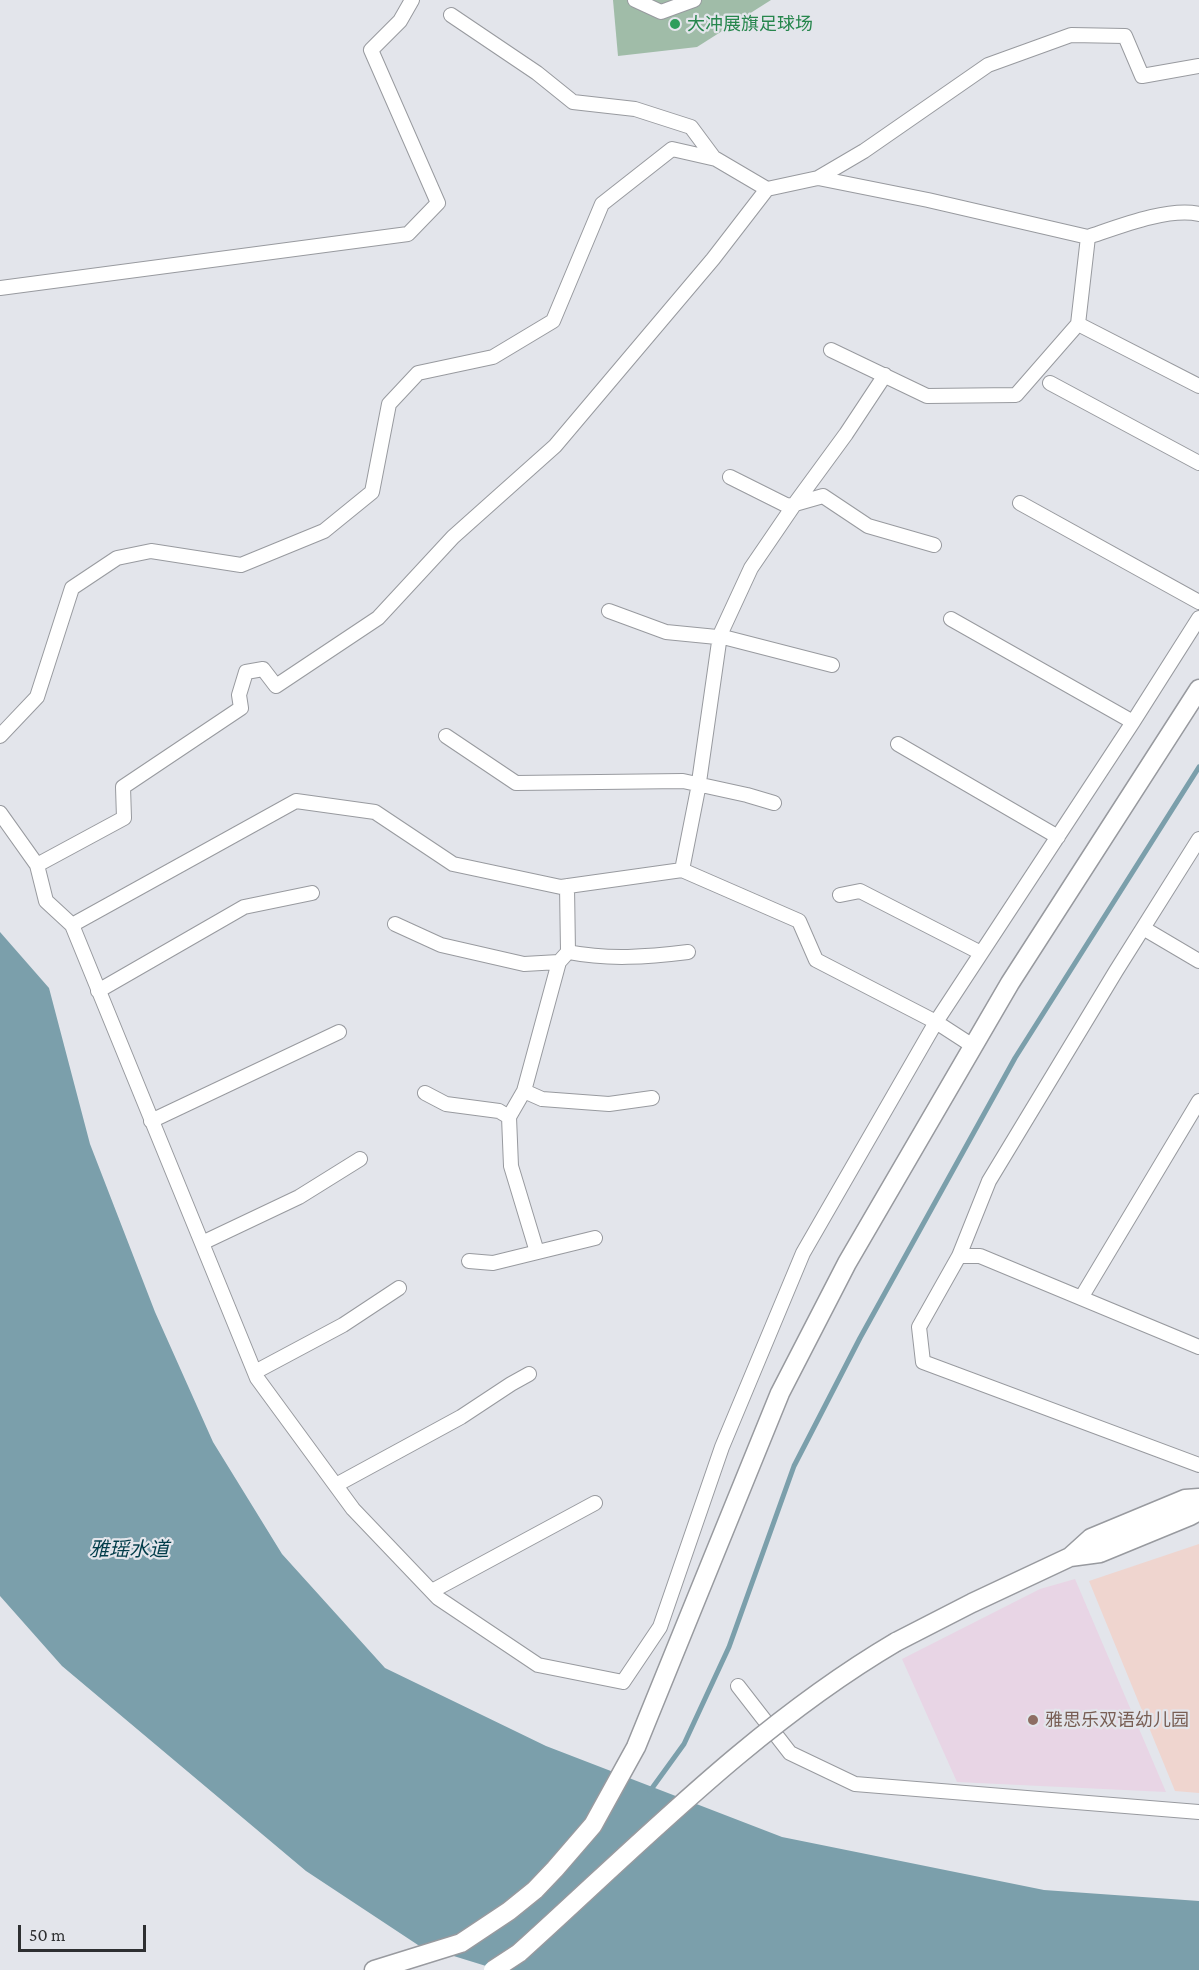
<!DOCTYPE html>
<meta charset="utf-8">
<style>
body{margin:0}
#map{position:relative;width:1199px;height:1970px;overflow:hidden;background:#e3e5eb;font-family:"Crimson Pro",serif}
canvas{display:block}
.scale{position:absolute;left:18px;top:1925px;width:128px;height:27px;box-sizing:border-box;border:3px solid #2e2f31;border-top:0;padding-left:8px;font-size:18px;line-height:21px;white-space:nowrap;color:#2e2f31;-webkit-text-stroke:4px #e3e5eb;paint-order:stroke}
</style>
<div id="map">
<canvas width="1199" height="1970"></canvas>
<div class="scale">50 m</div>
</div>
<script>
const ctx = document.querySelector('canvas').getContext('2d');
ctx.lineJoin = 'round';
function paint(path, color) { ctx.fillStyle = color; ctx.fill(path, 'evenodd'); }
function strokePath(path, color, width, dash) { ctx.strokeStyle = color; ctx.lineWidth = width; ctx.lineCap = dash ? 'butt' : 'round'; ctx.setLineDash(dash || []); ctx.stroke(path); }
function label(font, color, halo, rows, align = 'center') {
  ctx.font = font + ' "Crimson Pro","Noto Sans SC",serif'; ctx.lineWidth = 4.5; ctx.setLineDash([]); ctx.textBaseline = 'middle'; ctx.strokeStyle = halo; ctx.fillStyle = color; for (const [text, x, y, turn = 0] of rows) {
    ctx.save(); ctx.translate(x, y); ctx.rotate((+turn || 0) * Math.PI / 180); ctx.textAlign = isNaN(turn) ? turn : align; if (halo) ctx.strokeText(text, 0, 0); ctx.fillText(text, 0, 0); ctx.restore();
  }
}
const commercial = new Path2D(`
 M1199,1544V1793L1175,1791L1089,1581Z`);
const education = new Path2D(`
 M1075,1579L1166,1792L957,1782L902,1659L1040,1589Z`);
const green = new Path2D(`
 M613,0H771L697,47L618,56Z`);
const water = new Path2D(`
 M0,932L49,988L90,1144L155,1312L213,1442L282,1554L385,1668L546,1746L782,1837L1044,1890L1199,1901V1970H499L418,1945L306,1871L62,1666L0,1596Z`);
const stream = new Path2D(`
 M650,1791L684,1744L729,1647L794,1466L860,1338L1015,1058L1199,767`);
const minor = new Path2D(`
 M635,0L661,12L694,0
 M451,15L537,73L573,102L635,109L691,127L714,158
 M818,178L928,200L1088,237
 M1199,214C1168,207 1118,227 1088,237L1078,324L1199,386
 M0,288L408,234L438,203L371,50L400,21L412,0
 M831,350L927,396L1016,395L1078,324
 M1050,383L1199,463
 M730,477L788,506L823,496L868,526L934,545
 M1020,503L1199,602
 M609,611L666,632L727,638L832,665
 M951,619L1133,722
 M0,736L37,697L72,588L117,558L151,551L241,565L324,531L372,492L389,404L418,373L493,357L553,321L602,204L672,149L716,159L767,189
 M446,736L516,783L683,781L747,795L774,803
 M898,744L1058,837
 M0,813L37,865L46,901L72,925L257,1378L353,1509L438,1598L538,1665L623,1682L660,1627L722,1447L803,1253L936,1022L1133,722L1199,618
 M37,865L124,818L123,787L241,708L239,695L246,672L263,669L276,686L378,618L453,537L555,446L713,259L767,189L818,178L864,151L988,65L1071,35L1125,36L1142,76L1199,66
 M682,870L698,789L720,635L751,568L794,505L846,434L885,375
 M840,895L860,891L981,953
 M395,924L441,945L524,964L559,962
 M72,925L296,801L375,812L453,864L561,887L682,870L799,921L816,960L936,1022L973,1046
 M1143,928L1199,961
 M568,952C609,960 647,957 688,952
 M98,991L244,907L312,893
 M524,1091L542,1099L609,1104L652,1098
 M425,1093L446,1104L499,1111L509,1117
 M151,1121L339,1032
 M202,1243L299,1197L360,1159
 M537,1252L511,1166L509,1117L524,1091L559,962L568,952L567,886
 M959,1256L989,1181L1116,971L1199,839
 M469,1261L493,1263L595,1238
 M1081,1298L1199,1101
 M1199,1347L980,1256H959L919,1327L923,1362L1199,1465
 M255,1372L343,1325L399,1288
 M336,1485L461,1417L511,1384L529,1374
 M432,1591L595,1503
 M738,1686L790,1753L855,1784L1199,1812`);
const tertiary = new Path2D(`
 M1199,1498L1185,1499L1091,1538L1070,1557L1100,1553L1190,1516L1199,1511
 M896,1642L972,1603L1070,1557
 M374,1970L461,1943L509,1911L535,1890L555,1869L593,1825L636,1747L780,1393L847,1263L1010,983L1199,689`);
const tertiaryBridge = new Path2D(`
 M493,1970L519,1953C640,1844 755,1725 896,1642`);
const markers = [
 [675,24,6,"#2e9e5b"],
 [1033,1720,6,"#8d6e63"]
];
const leisureNames = [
 ["大冲展旗足球场",687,24]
];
const educationNames = [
 ["雅思乐双语幼儿园",1045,1720]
];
const waterNames = [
 ["雅瑶水道",129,1550]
];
paint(commercial, '#efd5cf');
paint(education, '#e8d5e5');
paint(green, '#a0bca8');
paint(water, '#7b9fab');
strokePath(stream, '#7b9fab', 5);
strokePath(minor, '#989a9f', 16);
strokePath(tertiary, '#989a9f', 21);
strokePath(minor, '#fff', 14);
strokePath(tertiary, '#fff', 18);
strokePath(tertiaryBridge, '#989a9f', 21, []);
strokePath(tertiaryBridge, '#fff', 18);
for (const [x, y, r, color] of markers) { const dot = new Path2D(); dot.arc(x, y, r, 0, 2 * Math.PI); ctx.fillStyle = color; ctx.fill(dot); strokePath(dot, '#e3e5eb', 2); }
label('18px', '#27864d', '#e3e5eb', leisureNames, 'left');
label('18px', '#785e54', '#e3e5eb', educationNames, 'left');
label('italic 20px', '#013c49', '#e3e5eb', waterNames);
</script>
